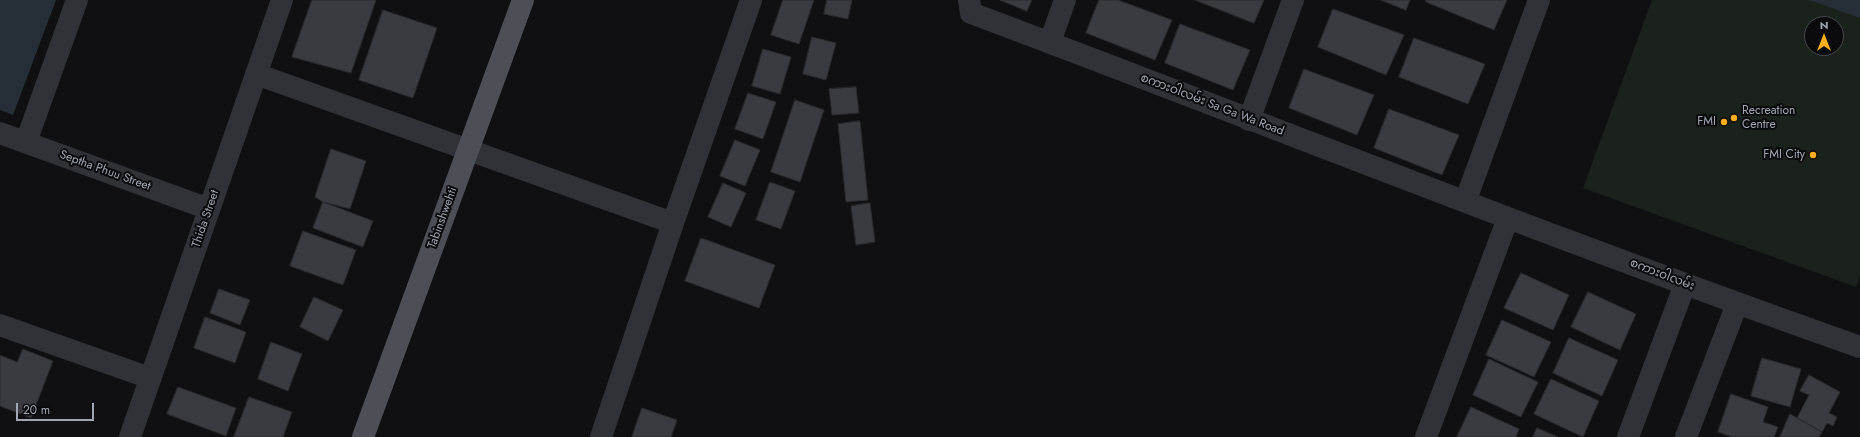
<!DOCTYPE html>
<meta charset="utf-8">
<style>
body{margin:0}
#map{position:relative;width:1860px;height:437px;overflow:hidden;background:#101012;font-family:Jost,sans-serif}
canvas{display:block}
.north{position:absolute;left:1804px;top:16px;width:40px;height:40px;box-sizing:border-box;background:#0b0b0d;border:1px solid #474950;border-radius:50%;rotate:0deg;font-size:11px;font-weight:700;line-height:16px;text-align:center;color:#a0a7b4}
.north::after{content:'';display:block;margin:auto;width:14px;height:18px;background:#ffae1b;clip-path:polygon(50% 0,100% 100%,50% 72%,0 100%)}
.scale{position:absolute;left:16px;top:403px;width:78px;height:18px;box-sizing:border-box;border:2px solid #a0a7b4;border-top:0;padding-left:5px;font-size:12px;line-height:14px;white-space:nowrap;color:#a0a7b4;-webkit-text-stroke:3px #0b0b0d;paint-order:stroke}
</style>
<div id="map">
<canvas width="1860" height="437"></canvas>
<div class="north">N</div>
<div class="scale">20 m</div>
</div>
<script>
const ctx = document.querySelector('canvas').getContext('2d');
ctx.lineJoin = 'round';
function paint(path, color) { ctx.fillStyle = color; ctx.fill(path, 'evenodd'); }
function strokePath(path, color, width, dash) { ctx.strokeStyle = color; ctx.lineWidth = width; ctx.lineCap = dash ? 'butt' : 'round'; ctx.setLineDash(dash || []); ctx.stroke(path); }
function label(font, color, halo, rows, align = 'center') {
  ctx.font = font + ' Jost,"Noto Sans Myanmar",sans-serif'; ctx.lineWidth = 4; ctx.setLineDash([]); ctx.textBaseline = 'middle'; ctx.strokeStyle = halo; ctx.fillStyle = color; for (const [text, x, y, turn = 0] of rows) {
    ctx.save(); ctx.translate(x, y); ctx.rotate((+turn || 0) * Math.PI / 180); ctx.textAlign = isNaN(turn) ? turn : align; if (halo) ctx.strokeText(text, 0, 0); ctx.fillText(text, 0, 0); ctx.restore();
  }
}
const green = new Path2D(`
 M1652,0H1860V276L1856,287L1583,188ZM1812,24H1836V48H1812Z`);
const water = new Path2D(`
 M0,0H56L13,115L0,110Z
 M1809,0H1860V18Z`);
const building = new Path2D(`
 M312,0H376L351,73L292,57Z
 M783,0H814L799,44L771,35Z
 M827,0H852L848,19L824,14Z
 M1000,0H1032L1027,11Z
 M1099,0H1118L1172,20L1155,60L1086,33Z
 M1195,0H1264L1254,23Z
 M1381,0H1410L1406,10Z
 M1426,0H1507L1494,30L1426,2Z
 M1333,9L1404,35L1386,75L1318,47Z
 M383,10L437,28L413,98L359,80Z
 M1180,24L1250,50L1233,90L1165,63Z
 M812,37L836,43L826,80L803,74Z
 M1414,38L1485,64L1468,104L1399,77Z
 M763,49L791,57L780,94L752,86Z
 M1304,69L1374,95L1357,135L1289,108Z
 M856,87L859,113L832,115L829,89Z
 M748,93L776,102L763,139L735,129Z
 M795,100L824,110L800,182L771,172Z
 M1389,109L1459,135L1442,175L1374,148Z
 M860,121L868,200L846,202L838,124Z
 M735,140L760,150L745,186L720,176Z
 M331,149L366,161L350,209L323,202L315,197Z
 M770,182L795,191L781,229L756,220Z
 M723,183L746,193L731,227L708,217Z
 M323,202L373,221L363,247L313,228Z
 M870,203L875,242L856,245L851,206Z
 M303,231L356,250L343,285L290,266Z
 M701,238L775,265L759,308L685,281Z
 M1521,273L1569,295L1553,330L1504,308Z
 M219,289L250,300L240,325L210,313Z
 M1588,292L1636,314L1620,350L1571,327Z
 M314,297L343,310L328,341L300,327Z
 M205,317L246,332L235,363L194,348Z
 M1502,320L1551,342L1534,377L1486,355Z
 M1569,338L1618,360L1602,396L1553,373Z
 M271,342L302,354L288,391L258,379Z
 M23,349L53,361L31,418L0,406V355L17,362Z
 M1762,358L1801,369L1790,407L1751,396Z
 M1489,359L1538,382L1521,417L1473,395Z
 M1809,375L1840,392L1829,413L1837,417L1833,426L1827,423L1822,432L1797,418L1809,395L1800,391Z
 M1551,379L1599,401L1583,437L1534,414Z
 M178,387L236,408L226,436L167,414Z
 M1731,394L1768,407L1763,422L1778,427L1774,437H1732L1718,432Z
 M249,397L292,412L283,437H234Z
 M1471,407L1519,429L1516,437H1457Z
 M642,408L677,420L671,437H632Z
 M1790,414L1822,432L1819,437H1780Z
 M1537,428L1558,437H1533Z`);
const minor = new Path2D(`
 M969,0L971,13C1267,124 1561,242 1860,347
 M1050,42L1065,0
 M256,74L673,223
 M1249,120L1293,0
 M0,133L209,209
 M26,142L77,0
 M1465,202L1539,0
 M0,325L150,378
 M130,437L282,0
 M601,437L673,223L751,0
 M1426,437L1508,218
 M1628,437L1685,284
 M1686,437L1737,304`);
const major = new Path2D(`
 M363,437L523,0`);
const markers = [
 [1734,118,4,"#ffae1b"],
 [1724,122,4,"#ffae1b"],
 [1813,155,4,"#ffae1b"]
];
const streetNames = [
 ["စကားဝါလမ်း Sa Ga Wa Road",1212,105,21],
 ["Septha Phuu Street",105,171,20],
 ["Tabinshwehti",443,218,-70],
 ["Thida Street",206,219,-71],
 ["စကား၀ါလမ်း",1662,275,21]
];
const poiNames = [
 ["Recreation",1742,111,"left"],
 ["Centre",1742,125,"left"],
 ["FMI",1716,122],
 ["FMI City",1805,155]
];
paint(green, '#1a221b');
paint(water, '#262f37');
paint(building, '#3a3b40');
strokePath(building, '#2a2a2e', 1);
strokePath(minor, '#313237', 22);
strokePath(major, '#4d4f57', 22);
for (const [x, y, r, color] of markers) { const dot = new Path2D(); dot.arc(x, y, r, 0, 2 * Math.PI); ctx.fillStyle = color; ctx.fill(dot); strokePath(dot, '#0b0b0d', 1.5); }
label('12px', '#a0a7b4', '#0b0b0d', streetNames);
label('12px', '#a0a7b4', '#0b0b0d', poiNames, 'right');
</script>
